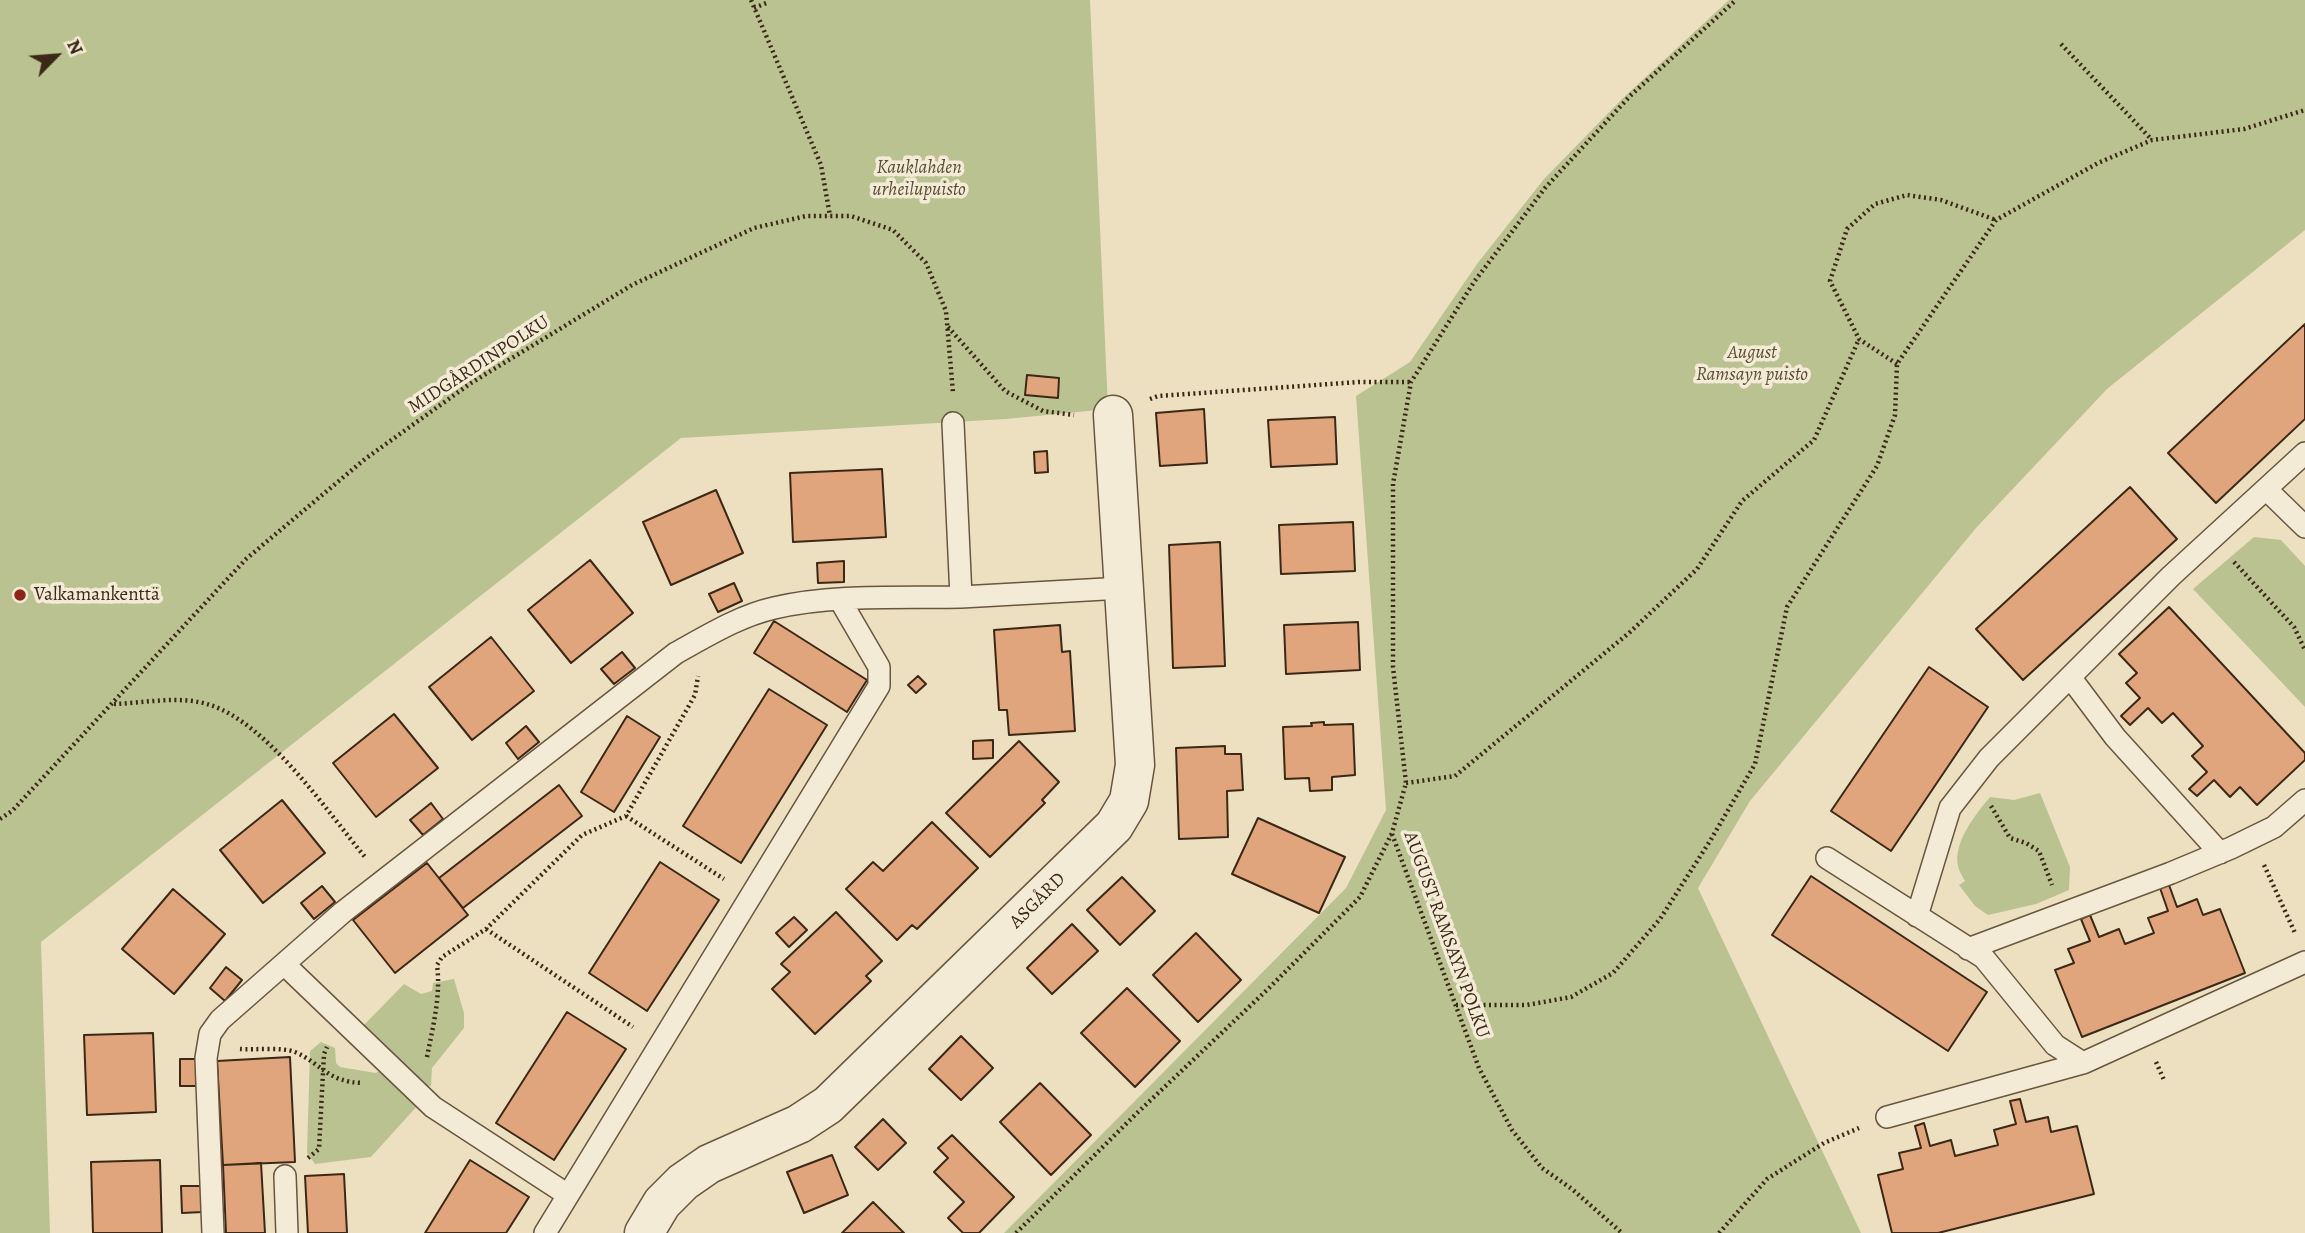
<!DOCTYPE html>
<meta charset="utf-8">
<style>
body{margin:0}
#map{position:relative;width:2305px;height:1233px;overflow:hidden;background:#ede0c0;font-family:Alegreya,serif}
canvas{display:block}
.north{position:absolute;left:21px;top:21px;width:70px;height:70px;-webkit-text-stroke:5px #f3ebd6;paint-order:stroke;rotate:65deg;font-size:19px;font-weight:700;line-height:28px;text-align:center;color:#3b2816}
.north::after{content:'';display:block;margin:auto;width:24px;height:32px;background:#3b2816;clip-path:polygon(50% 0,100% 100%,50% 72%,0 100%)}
</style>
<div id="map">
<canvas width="2305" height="1233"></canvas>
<div class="north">N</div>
</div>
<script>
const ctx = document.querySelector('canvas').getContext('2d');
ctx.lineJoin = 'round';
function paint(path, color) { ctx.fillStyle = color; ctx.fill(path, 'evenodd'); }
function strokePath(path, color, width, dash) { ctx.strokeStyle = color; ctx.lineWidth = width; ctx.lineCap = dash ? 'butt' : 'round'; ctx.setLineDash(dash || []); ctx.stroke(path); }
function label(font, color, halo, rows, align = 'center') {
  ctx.font = font + ' Alegreya,serif'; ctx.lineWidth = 7; ctx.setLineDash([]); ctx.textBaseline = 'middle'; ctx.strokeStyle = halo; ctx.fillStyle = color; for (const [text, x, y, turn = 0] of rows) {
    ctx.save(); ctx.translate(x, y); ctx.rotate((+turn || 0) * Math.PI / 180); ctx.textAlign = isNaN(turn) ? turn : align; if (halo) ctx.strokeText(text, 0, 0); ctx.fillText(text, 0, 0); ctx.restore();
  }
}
const green = new Path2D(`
 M0,0H1090L1108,409L1006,419L681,438L41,942L50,1233H0Z
 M1729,0H2305V230L2107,389L1976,528L1750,801L1698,888L1861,1233H1004L1346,888L1386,810L1356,396L1410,362L1477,264L1544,179L1623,98Z
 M2254,537L2281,540L2305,566V707L2193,589Z
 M2040,793L2070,867L2069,890L2036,904L1988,915L1975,906L1959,885L1965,881C1963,877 1959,871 1958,866C1953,842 1976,814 1990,797L2014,800Z
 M454,979L464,1013V1028L432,1068L431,1086H425L363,1026L404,984L421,994L432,991L433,983Z
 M321,1042L335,1048L336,1063L340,1067L376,1073L382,1069L419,1104L371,1157L315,1164L307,1153L310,1051Z`);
const building = new Path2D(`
 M2305,324V419L2216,503L2168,453Z
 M1027,375L1059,378L1058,398L1025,395Z
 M1204,409L1207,463L1160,466L1156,413Z
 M1335,417L1337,464L1271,467L1268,420Z
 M1047,451L1048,472L1035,473L1034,452Z
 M882,469L886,537L793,542L790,473Z
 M2130,487L2177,539L2023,680L1976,629Z
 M716,490L743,553L671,585L643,522Z
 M1353,522L1355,571L1281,574L1279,525Z
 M1220,542L1225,666L1173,668L1169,545Z
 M590,560L633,613L571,663L528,610Z
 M844,561V582L818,583L817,563Z
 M734,583L742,601L718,612L709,594Z
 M2169,607L2305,753V760L2257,805L2240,787L2230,797L2214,780L2197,796L2189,789L2207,772L2192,756L2203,746L2173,713L2162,723L2148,708L2130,725L2121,716L2140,698L2126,683L2137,673L2119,654Z
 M774,621L867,680L847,712L754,653Z
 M1358,622L1360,670L1286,674L1284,625Z
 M1060,625L1062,652L1070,651L1075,731L1009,735L1007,710H999L994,630Z
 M491,637L534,691L472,740L429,687Z
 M622,652L635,668L614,684L601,669Z
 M1929,667L1988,707L1891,851L1831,811Z
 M918,676L926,684L916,693L908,685Z
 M769,689L827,725L741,863L683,826Z
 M394,714L438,768L376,817L333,763Z
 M627,716L660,737L614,812L581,792Z
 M1324,722V725L1353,724L1355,775L1332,777V790L1310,791L1309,778L1285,779L1283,727L1312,726L1311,723Z
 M526,726L539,742L518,759L506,743Z
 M993,740V758L973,759V741Z
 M1019,741L1059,782L1042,800L1045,803L990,857L946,813Z
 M1225,746V754H1241L1243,790L1227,791L1228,837L1179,839L1176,748Z
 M559,785L582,816L463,908L439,878Z
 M282,800L325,853L263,903L220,850Z
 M431,803L443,819L423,835L410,820Z
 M1258,818L1345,857L1319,913L1232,874Z
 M932,822L978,868L917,929L912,925L897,940L846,889L873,862L883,871Z
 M660,862L719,900L647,1011L589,973Z
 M427,863L468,915L395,973L353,920Z
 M1811,876L1987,992L1948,1051L1772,935Z
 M1122,877L1155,911L1120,945L1087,910Z
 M2169,885L2177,907L2197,899L2203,915L2220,909L2245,973L2082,1037L2055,970L2074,963L2068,949L2090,941L2081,919L2090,915L2099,937L2119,929L2125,944L2154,933L2148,918L2168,911L2160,888Z
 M322,886L335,902L314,919L301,903Z
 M173,889L225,934L174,994L122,949Z
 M836,912L882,961L866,976L871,981L815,1034L772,989L790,972L781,964Z
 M794,917L807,930L789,947L776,933Z
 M1072,924L1098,951L1052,994L1027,968Z
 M1196,933L1241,980L1198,1022L1153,975Z
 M226,967L242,980L225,1001L210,988Z
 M1127,988L1180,1041L1135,1087L1081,1033Z
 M567,1012L626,1049L554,1160L496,1123Z
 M153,1033L156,1112L87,1115L84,1035Z
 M961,1036L993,1068L961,1100L929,1069Z
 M290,1057L295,1162L223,1165L217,1061Z
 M180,1059H200L201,1086H180Z
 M1040,1083L1091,1135L1051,1175L1000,1122Z
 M2020,1099L2026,1122L2048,1117L2051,1132L2077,1126L2094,1194L1938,1233H1892L1878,1175L1903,1169L1899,1153L1921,1148L1915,1126L1924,1123L1930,1146L1951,1140L1955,1156L1998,1145L1994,1130L2016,1124L2010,1101Z
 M883,1119L906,1143L878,1170L855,1147Z
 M952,1135L1014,1197L979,1233H963L948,1218L964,1202L934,1172L948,1158L938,1148Z
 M832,1155L848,1195L804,1213L787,1172Z
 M160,1160L162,1233H93L91,1162Z
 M470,1160L529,1197L506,1233H425Z
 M261,1163L265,1233H226L223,1165Z
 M344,1174L347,1233H308L305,1176Z
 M181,1186H202L203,1212L182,1213Z
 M873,1202L904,1233H842Z`);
const path = new Path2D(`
 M751,0L821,165L830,216
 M754,8L769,2
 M2061,44L2152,140
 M948,327L1005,391L1043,411L1074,415
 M1897,364L1859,339L1830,281L1847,229L1875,204L1907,195L1941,200L1996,220
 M1150,399L1158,396L1359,382H1411
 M2234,562L2294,627L2305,650
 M114,704C144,703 181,695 210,705C267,723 327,811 365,857
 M1406,783L1455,776L1629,633L1697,569L1742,501L1814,440L1859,339
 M1991,806L2010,838L2026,843L2039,851L2052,885
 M626,816L724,879
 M0,819L12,811L246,559L365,459L471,383L632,285L754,228L806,216H851L893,230L926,263L946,311L953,393
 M1392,834L1479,1068L1512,1130L1542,1168L1572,1189L1622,1233
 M2264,865L2295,933
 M486,929L633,1027
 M1456,1005H1527L1571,997L1613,973L1660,919L1710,841L1755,764L1787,607L1877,466L1895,415L1897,364L1996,220L2098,163L2152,140L2244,129L2305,110
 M240,1049C254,1050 283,1047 295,1052C322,1064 327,1082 363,1083
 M427,1057C433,1026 441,996 437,965L442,957L486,929L582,835L626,816L695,695L698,676
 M2156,1062L2164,1080
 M308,1158L319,1149L324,1054L327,1047
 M1016,1233L1136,1114L1268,989L1360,897L1392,833L1406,783L1393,667V484L1411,382L1474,282L1545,188L1630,96L1736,0
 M1719,1233L1767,1179L1824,1143L1859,1128`);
const lane = new Path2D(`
 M953,423L961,597L1123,588
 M2266,489L2305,527
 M2070,677L2115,737L2220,853
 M1827,858L1984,958L2055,1045L2083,1063
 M1917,916L1950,808L1989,758L2171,576L2305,453
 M1968,949L2171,873L2231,848L2274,827L2305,800
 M284,964L433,1107L568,1195
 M1887,1117L2083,1063L2305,962
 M285,1176L287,1233
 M213,1233L206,1058L210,1034L220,1020L343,912L676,653C707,636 739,616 774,608C832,594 900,598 961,597
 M545,1233L879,686V667L840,600`);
const street = new Path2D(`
 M644,1233L662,1203L683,1182L709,1164L799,1124L828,1105L1114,826L1129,801L1135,765L1113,415`);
const markers = [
 [20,595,7,"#8f2418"]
];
const parkNames = [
 ["Kauklahden",919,168],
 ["urheilupuisto",919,190],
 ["August",1752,353],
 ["Ramsayn puisto",1752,375]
];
const streetNames = [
 ["MIDGÅRDINPOLKU",479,365,-33],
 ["ASGÅRD",1038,901,-45],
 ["AUGUST RAMSAYN POLKU",1446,935,70]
];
const poiNames = [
 ["Valkamankenttä",34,595]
];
paint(green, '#bac291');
paint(building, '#e0a57c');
strokePath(building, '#3b2816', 2);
strokePath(lane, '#685640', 24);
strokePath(street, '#685640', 41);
strokePath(path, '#3b2816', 4.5, [2, 3.5]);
strokePath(lane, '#f3ebd6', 21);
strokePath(street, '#f3ebd6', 38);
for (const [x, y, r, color] of markers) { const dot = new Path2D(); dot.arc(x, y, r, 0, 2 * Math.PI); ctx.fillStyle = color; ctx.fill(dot); strokePath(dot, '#f3ebd6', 2.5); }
label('italic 19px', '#5b4e35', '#f3ebd6', parkNames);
label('19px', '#3b2816', '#f3ebd6', streetNames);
label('19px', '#3b2816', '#f3ebd6', poiNames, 'left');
</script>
